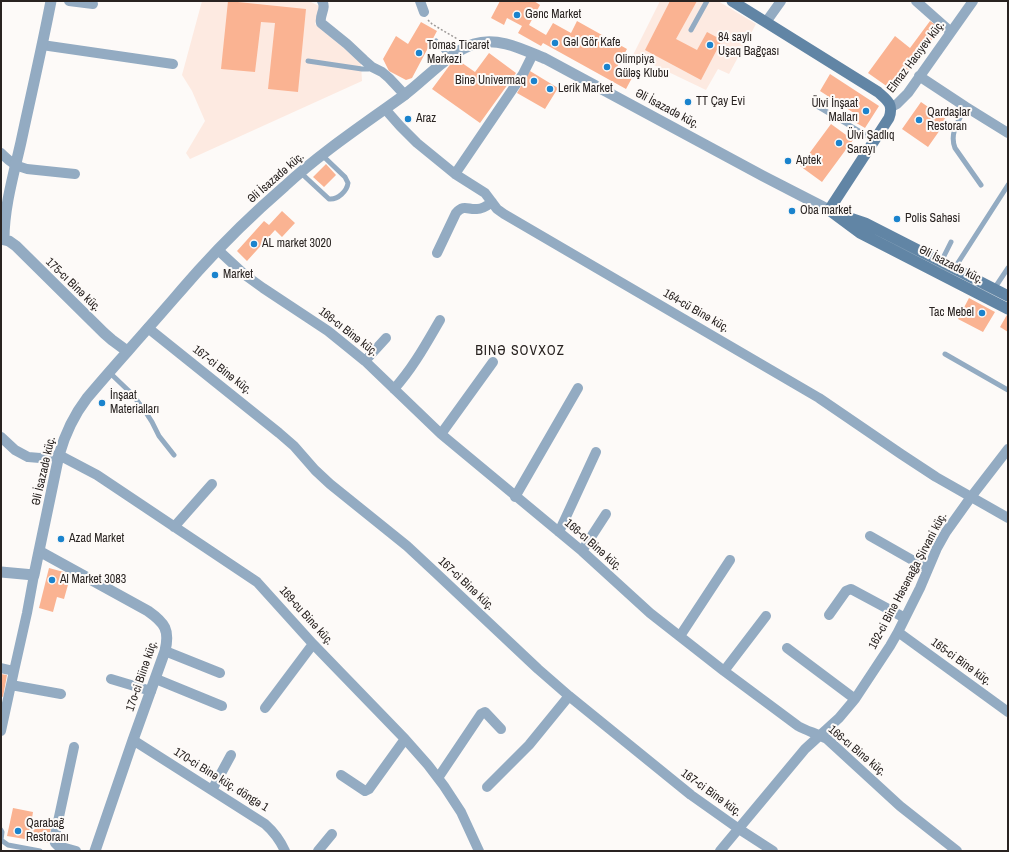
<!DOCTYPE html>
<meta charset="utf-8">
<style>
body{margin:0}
#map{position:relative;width:1009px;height:852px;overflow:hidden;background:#fdfaf8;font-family:"Archivo Narrow",sans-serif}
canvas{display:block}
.frame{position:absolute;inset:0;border:2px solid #292321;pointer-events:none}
</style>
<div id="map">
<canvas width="1009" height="852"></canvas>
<div class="frame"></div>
</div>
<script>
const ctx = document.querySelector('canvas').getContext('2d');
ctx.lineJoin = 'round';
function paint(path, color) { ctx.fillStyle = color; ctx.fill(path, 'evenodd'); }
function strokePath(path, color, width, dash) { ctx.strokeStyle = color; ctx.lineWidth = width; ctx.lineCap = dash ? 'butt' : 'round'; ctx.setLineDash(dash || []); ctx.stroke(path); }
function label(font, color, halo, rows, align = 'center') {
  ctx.font = font + ' "Archivo Narrow",sans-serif'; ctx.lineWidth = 4; ctx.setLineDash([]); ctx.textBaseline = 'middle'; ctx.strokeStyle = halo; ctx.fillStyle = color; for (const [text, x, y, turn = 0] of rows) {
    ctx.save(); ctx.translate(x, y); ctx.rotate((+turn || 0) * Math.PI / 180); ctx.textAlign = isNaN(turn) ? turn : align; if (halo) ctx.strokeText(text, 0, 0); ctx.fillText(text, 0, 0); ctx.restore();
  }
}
const built = new Path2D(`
 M202,1H309L321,7L315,24L344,48L361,64L362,81L190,159L186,153L205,121L192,91L182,75Z
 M660,1H718L756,24L729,74L718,69L706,90L633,55Z`);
const building = new Path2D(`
 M228,1L306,9L298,92L268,89L275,23L261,22L255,72L221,69Z
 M500,1H534L540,5L529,25L546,35L553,23L571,33L577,21L627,49L617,67L633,76L626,89L543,43L541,46L518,33L522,26L507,18L504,25L491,18Z
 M670,1H697L676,39L697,50L707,32L722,40L701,80L645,50Z
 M930,21L940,28L895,92L868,73L895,36L910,48Z
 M421,22L437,31L412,78L406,80L389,71L383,59L396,36L408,44Z
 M489,53L516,73L480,123L432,89L455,58L475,72Z
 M530,71L558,88L545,109L517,93Z
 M830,74L879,106L865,128L853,121L857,115L820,91Z
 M921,102L947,120L928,147L902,129Z
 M831,124L853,140L822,182L800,166Z
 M326,164L336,175L324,187L313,177Z
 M282,211L295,223L282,237L275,230L247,261L237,251L264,221L269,225Z
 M969,298L995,312L983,332L958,319Z
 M1008,313V332L1000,327Z
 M49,568L71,574L64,599L57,597L53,612L39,608Z
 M1,674L7,675L3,697L1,696Z
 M13,808L33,812L31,824L51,828L48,843L7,836Z`);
const path = new Path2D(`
 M428,20L432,24L459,40`);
const service = new Path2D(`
 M691,30L707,1
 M436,41L449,57
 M308,61L362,69H368L372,67
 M817,106L874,140
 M966,107C959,120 949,133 955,148L981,185
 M301,173L329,199C338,200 347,191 348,183L345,177L322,155
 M941,262L951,242
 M954,269L1008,185
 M994,289L1008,268
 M945,354L1008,390
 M109,372L132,394L145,411L152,422L159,436L174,455
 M1,830L2,832L1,840L8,845L40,851`);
const minor = new Path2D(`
 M69,1L93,4
 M322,1C327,8 319,15 321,23L347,44L364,60L372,67L382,72L389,78L405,95
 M420,1L424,12
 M916,1L951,32
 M766,22L781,1
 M42,45L173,64
 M919,76L966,107L1008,133
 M891,107L897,104L908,93L973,1
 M385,109L400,126L417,143L455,174L485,193L497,209L504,214L819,398L901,454L936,477L1008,518
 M1,153C9,161 15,166 27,169L75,174
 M455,174L523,74L533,54
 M218,250L245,275L263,288L328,331L349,348L365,361L441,434L582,551L650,613L724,671L798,726C807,731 818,734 827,739L900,806L957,851
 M437,253L456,213C464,204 468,210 477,209C483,209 488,205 492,202
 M148,328L279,433L294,446L315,470L330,484L407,546L436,573L538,669L569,696L691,795L739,829L773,851
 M365,361L386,338
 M394,389C413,368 426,344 440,320
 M441,434L493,362
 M1,437L15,450L28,457L40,458L59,455L97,475L257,582L313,644L405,739L428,765L444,786L461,812L479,851
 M515,497L578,388
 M174,527L212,484
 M559,532L596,452
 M870,536L928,569
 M582,551L606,514
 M829,615L846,591L851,589L905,618
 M898,632L1008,712
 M680,636L730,560
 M787,648L855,699
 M165,651L220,673
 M1,668L14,671
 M724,671L766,616
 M111,679L151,691
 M156,679L222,706
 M11,685L61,694
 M265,708L313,644
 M1,731L14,671L27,613L34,575
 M133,740L265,824C274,832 280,840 285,851
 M74,747L54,840L55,843L58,846L76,851
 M341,775L365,791L369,789L405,739
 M438,778L481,714L485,712L501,729
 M487,787L529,745L569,696
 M212,790L231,755
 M318,851L332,834
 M720,851L805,749L839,718L855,699L890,646L898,632L920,588L937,548L946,532L971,497L1008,449`);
const tertiary = new Path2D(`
 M1,239L9,241L16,246L104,333L112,340L127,351
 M4,239C4,207 14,173 21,142C31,95 42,48 51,1
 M39,551L148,611C165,623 170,630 165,651L133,740L95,851
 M1,572L34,575L59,455C65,434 74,415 87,398C107,374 128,351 149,327C166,308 182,289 199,270C226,240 255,212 285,186C322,152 363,125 403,96C425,80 449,52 474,44C498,36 524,50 546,59L763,176L829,210`);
const secondary = new Path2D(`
 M732,1L878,92C887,100 894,104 889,118L829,210
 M829,210L860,233L1008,309
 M841,215L865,223L1008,296`);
const markers = [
 [517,15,4,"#1a83cd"],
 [555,43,4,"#1a83cd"],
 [710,45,4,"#1a83cd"],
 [419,53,4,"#1a83cd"],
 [607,67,4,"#1a83cd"],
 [534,81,4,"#1a83cd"],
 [550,89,4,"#1a83cd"],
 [688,102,4,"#1a83cd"],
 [866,111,4,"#1a83cd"],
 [408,119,4,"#1a83cd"],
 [919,120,4,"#1a83cd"],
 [839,143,4,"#1a83cd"],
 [788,161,4,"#1a83cd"],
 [792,211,4,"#1a83cd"],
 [897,219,4,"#1a83cd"],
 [254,244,4,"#1a83cd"],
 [215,275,4,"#1a83cd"],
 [982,313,4,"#1a83cd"],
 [102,403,4,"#1a83cd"],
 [61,539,4,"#1a83cd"],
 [52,580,4,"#1a83cd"],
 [18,831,4,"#1a83cd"]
];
const poiNames = [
 ["Gənc Market",525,15],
 ["84 saylı",718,38],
 ["Uşaq Bağçası",718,52],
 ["Gəl Gör Kafe",563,43],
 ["Tomas Ticarət",427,46],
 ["Mərkəzi",427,60],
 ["Olimpiya",615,60],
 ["Güləş Klubu",615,74],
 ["Binə Univermaq",526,81,"right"],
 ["Lerik Market",558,89],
 ["TT Çay Evi",696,102],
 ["Ülvi İnşaat",858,104,"right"],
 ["Malları",858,118,"right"],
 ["Qardaşlar",927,113],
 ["Restoran",927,127],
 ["Araz",416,119],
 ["Ülvi Şadlıq",847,136],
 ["Sarayı",847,150],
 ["Aptek",796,161],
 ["Oba market",800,211],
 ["Polis Sahəsi",905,219],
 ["AL market 3020",262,244],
 ["Market",223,275],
 ["Tac Mebel",974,313,"right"],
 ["İnşaat",110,396],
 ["Materialları",110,410],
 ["Azad Market",69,539],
 ["Al Market 3083",60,580],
 ["Qarabağ",26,824],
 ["Restoranı",26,838]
];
const streetNames = [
 ["Elmaz Hacıyev küç.",916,57,-53],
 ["Əli İsazadə küç.",667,109,28],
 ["Əli İsazadə küç.",276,178,-41],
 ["Əli İsazadə küç.",951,265,27],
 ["175-cı Binə küç.",73,285,44],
 ["164-cü Binə küç.",696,311,30],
 ["166-cı Binə küç.",348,332,38],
 ["167-ci Binə küç.",222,370,38],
 ["Əli İsazadə küç.",44,471,-77],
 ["166-cı Binə küç.",593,545,41],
 ["162-ci Binə Həsənağa Şirvani küç.",908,581,-62],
 ["167-ci Binə küç.",466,584,43],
 ["169-cu Binə küç.",306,616,48],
 ["165-ci Binə küç.",961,662,36],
 ["17o-ci Biinə küç.",142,676,-71],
 ["166-cı Binə küç.",857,751,40],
 ["170-ci Binə küç. döngə 1",221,780,32],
 ["167-ci Binə küç.",711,793,36]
];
const quarterNames = [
 ["BINƏ SOVXOZ",520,351]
];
paint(built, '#fdeae1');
paint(building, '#fab392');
strokePath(path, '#9e9a98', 1.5, [2, 2]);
strokePath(service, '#93abc2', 5);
strokePath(minor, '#93abc2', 10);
strokePath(tertiary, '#93abc2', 11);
strokePath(secondary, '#6185a5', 11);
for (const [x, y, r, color] of markers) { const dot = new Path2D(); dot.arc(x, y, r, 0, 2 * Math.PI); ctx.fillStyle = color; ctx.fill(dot); strokePath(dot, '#fdfaf8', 1.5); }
label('12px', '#292321', '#fdfaf8', poiNames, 'left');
label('12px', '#292321', '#fdfaf8', streetNames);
ctx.letterSpacing = '1px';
label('14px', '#292321', '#fdfaf8', quarterNames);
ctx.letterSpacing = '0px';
</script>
